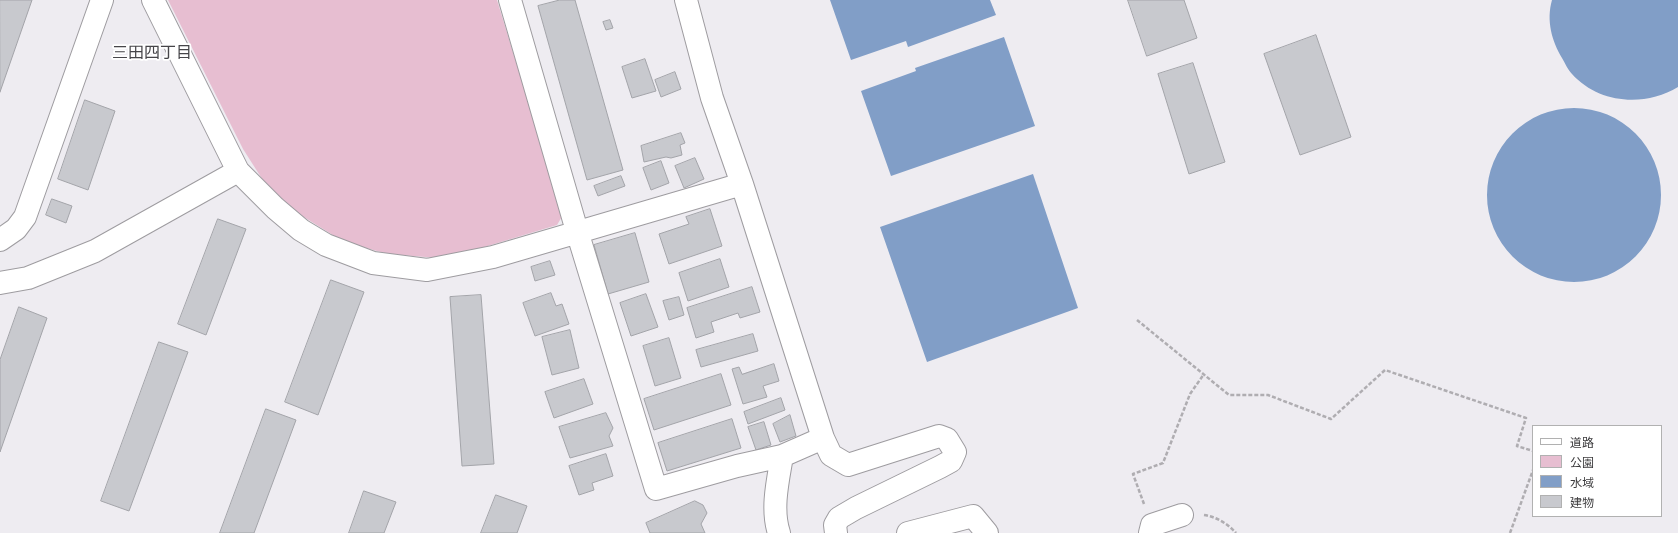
<!DOCTYPE html>
<meta charset="utf-8">
<style>
body{margin:0}
#map{position:relative;width:1678px;height:533px;overflow:hidden;background:#eeecf1;font-family:Commissioner,"Noto Sans JP",sans-serif}
canvas{display:block}
.legend{position:absolute;left:1532px;top:425px;width:130px;height:92px;box-sizing:border-box;background:#fff;border:1px solid #b1b1b1;margin:0;padding:5px 7px;list-style:none;font-size:12px;color:#3c3b3d}
.legend li{display:flex;align-items:center;gap:8px;height:20px}
.legend b{width:20px;border:1px solid #b1b1b1}
</style>
<div id="map">
<canvas width="1678" height="533"></canvas>
<ul class="legend">
<li><b style="height:5px;background:#fff"></b>道路</li>
<li><b style="height:11px;background:#e7bed1"></b>公園</li>
<li><b style="height:11px;background:#819ec7"></b>水域</li>
<li><b style="height:11px;background:#c8c9ce"></b>建物</li>
</ul>
</div>
<script>
const ctx = document.querySelector('canvas').getContext('2d');
ctx.lineJoin = 'round';
function paint(path, color) { ctx.fillStyle = color; ctx.fill(path, 'evenodd'); }
function strokePath(path, color, width, dash) { ctx.strokeStyle = color; ctx.lineWidth = width; ctx.lineCap = dash ? 'butt' : 'round'; ctx.setLineDash(dash || []); ctx.stroke(path); }
function label(font, color, halo, rows, align = 'center') {
  ctx.font = font + ' Commissioner,"Noto Sans JP",sans-serif'; ctx.lineWidth = 3.5; ctx.setLineDash([]); ctx.textBaseline = 'middle'; ctx.strokeStyle = halo; ctx.fillStyle = color; for (const [text, x, y, turn = 0] of rows) {
    ctx.save(); ctx.translate(x, y); ctx.rotate((+turn || 0) * Math.PI / 180); ctx.textAlign = isNaN(turn) ? turn : align; if (halo) ctx.strokeText(text, 0, 0); ctx.fillText(text, 0, 0); ctx.restore();
  }
}
const green = new Path2D(`
 M168,0H497L563,215L557,225L481,248L438,258L388,254L344,242L299,214L266,185L243,149Z`);
const water = new Path2D(`
 M830,0H990L996,15L908,47L906,41L851,60Z
 M1552,0H1678V87C1645,107 1599,104 1572,74C1568,70 1565,63 1562,58C1552,41 1546,21 1552,0Z
 M1004,37L1035,126L891,176L861,91L916,71L915,68Z
 M1487 195a87 87 0 1 1 174 0a87 87 0 1 1-174 0Z
 M1033,174L1078,308L927,362L880,227Z`);
const building = new Path2D(`
 M0,0H32L0,92Z
 M560,0H575L623,170L587,180L538,6Z
 M1128,0H1184L1197,38L1147,56Z
 M610,20L613,28L606,30L603,22Z
 M1316,35L1351,137L1300,155L1264,54Z
 M645,59L656,91L632,98L622,67Z
 M1193,63L1225,162L1189,174L1158,74Z
 M675,72L681,89L661,97L655,80Z
 M85,100L115,111L88,190L58,179Z
 M681,133L685,143L680,145L682,155L671,158L666,157L644,162L641,146Z
 M695,158L704,179L684,188L675,166Z
 M661,161L669,183L651,190L643,168Z
 M621,176L625,186L598,196L594,186Z
 M52,199L72,206L66,223L46,215Z
 M710,209L722,246L669,264L659,234L689,224L686,217Z
 M218,219L246,229L206,335L178,324Z
 M635,233L649,282L608,294L594,245Z
 M720,259L729,287L688,301L679,273Z
 M550,261L555,275L535,281L531,267Z
 M331,280L364,292L318,415L285,402Z
 M752,287L760,312L740,318L738,313L711,322L714,332L696,338L687,308Z
 M551,293L556,306L562,304L569,324L535,336L523,303Z
 M646,294L658,327L631,336L620,303Z
 M481,295L494,464L462,466L450,297Z
 M679,297L684,315L669,320L663,301Z
 M19,307L47,318L0,452V360Z
 M570,330L579,368L552,375L542,337Z
 M753,334L758,351L701,367L696,350Z
 M669,338L681,378L655,386L643,346Z
 M159,342L188,352L129,511L101,501Z
 M774,364L779,381L763,386L767,397L743,404L732,369L739,367L742,374Z
 M721,374L731,405L654,430L644,399Z
 M584,379L593,404L554,418L545,392Z
 M781,398L785,410L748,424L744,412Z
 M266,409L296,420L254,533H220Z
 M606,413L613,428L609,436L613,446L570,458L559,427Z
 M790,415L796,436L780,442L773,424Z
 M732,419L741,448L667,471L658,443Z
 M764,422L771,445L756,450L748,427Z
 M606,454L613,476L592,483L594,490L579,495L569,466Z
 M364,491L396,502L384,533H349Z
 M496,495L527,506L517,533H481Z
 M695,501L703,505L707,513L701,524L705,533H650L646,523Z`);
const path = new Path2D(`
 M1137,320L1229,395H1268L1331,419L1385,370L1526,418L1517,446L1533,451
 M1144,504L1133,474L1163,463L1190,394L1204,374
 M1204,515C1217,517 1228,524 1236,533
 M1510,533L1533,470`);
const minor = new Path2D(`
 M153,0L238,171L275,208L301,230L326,245L373,263L427,270L493,257L742,184
 M510,0L577,231L656,489L737,466L782,456L823,438
 M686,0L712,98L742,184L823,438L831,455L848,465L939,436L947,439L955,452L951,461L940,467L856,508L839,518L835,525L836,533
 M0,240L16,229L25,217L102,0
 M0,283L28,278L95,251L238,171
 M779,533C771,509 778,480 782,456
 M908,533L973,516L987,533
 M1150,533L1152,525L1182,515`);
const neighbourhoodNames = [
 ["三田四丁目",152,53]
];
paint(green, '#e7bed1');
paint(water, '#819ec7');
paint(building, '#c8c9ce');
strokePath(building, '#a3a4a9', 1);
strokePath(minor, '#9e9ca0', 24);
strokePath(path, '#afadb1', 2.5, [4, 2]);
strokePath(minor, '#fff', 22);
label('16px', '#464549', '#fff', neighbourhoodNames);
</script>
